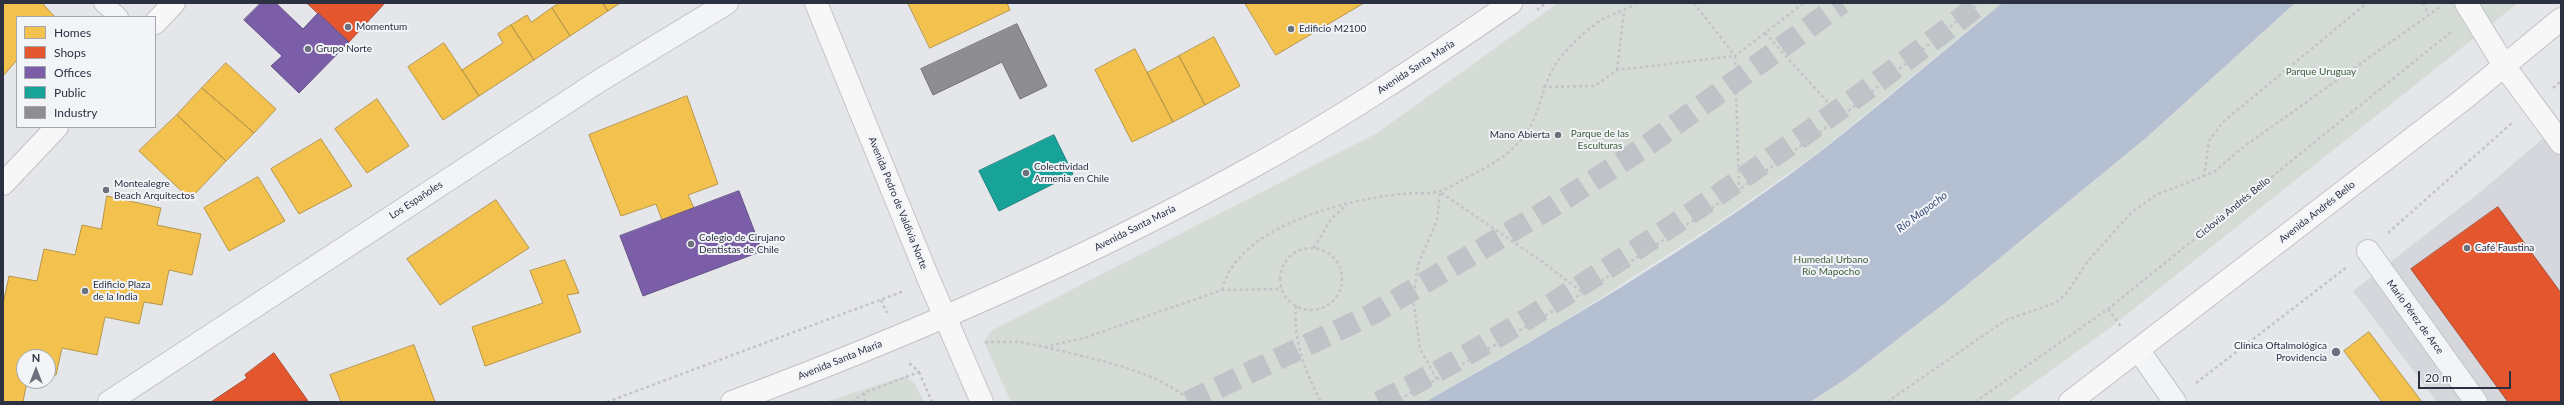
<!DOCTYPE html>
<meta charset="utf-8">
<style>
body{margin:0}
#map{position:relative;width:2564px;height:405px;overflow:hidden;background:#e4e6e9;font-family:Lato,sans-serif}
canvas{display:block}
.frame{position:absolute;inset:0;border:4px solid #2b3141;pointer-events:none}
.legend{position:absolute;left:16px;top:16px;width:140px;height:112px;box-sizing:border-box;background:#f2f4f8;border:1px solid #a2a6af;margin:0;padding:5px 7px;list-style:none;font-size:12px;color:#2b3141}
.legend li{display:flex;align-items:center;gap:8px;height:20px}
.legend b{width:20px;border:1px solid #a2a6af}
.north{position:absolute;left:16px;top:349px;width:40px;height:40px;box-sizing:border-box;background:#f2f4f8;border:1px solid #a2a6af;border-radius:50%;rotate:0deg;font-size:11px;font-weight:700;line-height:16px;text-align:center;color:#2b3141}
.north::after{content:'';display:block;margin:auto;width:14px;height:18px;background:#6c707c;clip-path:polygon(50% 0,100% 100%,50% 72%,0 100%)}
.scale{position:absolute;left:2418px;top:371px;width:93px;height:18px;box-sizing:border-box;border:2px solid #2b3141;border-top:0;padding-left:5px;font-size:12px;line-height:14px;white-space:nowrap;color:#2b3141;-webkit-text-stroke:3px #f2f4f8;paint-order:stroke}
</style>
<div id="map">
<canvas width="2564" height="405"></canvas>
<div class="frame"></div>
<ul class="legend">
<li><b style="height:11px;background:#f2c14e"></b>Homes</li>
<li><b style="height:11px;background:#e4572e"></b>Shops</li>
<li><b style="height:11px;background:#7b5ea7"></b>Offices</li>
<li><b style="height:11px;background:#17a398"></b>Public</li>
<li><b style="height:11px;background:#8d8d92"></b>Industry</li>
</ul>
<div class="north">N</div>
<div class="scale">20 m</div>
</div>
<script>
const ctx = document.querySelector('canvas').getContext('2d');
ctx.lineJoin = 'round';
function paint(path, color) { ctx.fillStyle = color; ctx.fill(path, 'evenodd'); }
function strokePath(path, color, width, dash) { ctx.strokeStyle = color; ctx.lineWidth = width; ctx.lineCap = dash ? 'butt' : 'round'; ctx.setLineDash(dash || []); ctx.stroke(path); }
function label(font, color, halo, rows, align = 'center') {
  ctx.font = font + ' Lato,sans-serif'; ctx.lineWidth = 4; ctx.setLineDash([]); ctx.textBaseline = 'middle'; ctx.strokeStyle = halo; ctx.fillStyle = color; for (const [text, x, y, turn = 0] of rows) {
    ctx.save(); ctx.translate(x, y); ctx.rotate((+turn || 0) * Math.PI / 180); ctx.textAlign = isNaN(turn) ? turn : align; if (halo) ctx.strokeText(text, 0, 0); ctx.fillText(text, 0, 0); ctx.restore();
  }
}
const built = new Path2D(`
 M2561,123V402H2437L2353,291L2479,193Z`);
const green = new Path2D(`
 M1558,3H2002L1815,155L1723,219L1560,324L1425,402H1011L984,342L991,331L1377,133Z
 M2295,3H2518L2107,330L2007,402H1810L1847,378L1945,303L2147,137Z
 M905,376L915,384L924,402H825Z`);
const water = new Path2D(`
 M2002,3H2295L2147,137L1945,303L1847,378L1810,402H1425C1557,328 1695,246 1816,155C1879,106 1940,54 2002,3Z`);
const homes = new Path2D(`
 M3,3H42L55,17H17V60L3,76Z
 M560,3H603L608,11L570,36L552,8Z
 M603,3H620L608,11Z
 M908,3H1007L1010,10L930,48Z
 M1245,3H1364L1276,55Z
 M552,8L570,36L534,60L511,25L527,15L531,22Z
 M511,25L534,60L479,96L462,70L503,43L498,34Z
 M1214,37L1240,86L1205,105L1179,56Z
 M444,43L479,96L443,120L408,67Z
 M1135,49L1173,122L1132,142L1095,70Z
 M1179,56L1205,105L1173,122L1147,73Z
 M226,63L276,109L254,133L202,88Z
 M202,88L254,133L226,161L177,115Z
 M687,96L718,184L688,195L694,208L662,220L656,204L621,216L589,135Z
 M377,99L409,146L367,173L335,129Z
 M177,115L226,161L190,199L139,151Z
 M321,139L352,186L299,214L271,169Z
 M258,177L285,221L229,251L204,208Z
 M107,196L161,208L157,225L201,234L192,275L169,270L162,305L144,302L139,324L105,317L97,355L62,348L56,375L48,374V357H24V381H27L23,402H3V304L9,276L37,281L44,249L75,255L82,225L101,229Z
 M496,200L529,248L440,305L407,259Z
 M565,260L579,293L567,295L581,332L485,366L472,327L543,303L530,271Z
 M2369,332L2422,402H2382L2344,351Z
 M414,345L435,402H341L330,375Z`);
const shops = new Path2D(`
 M307,3H385L349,42Z
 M2498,207L2561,293V402H2508L2411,269Z
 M274,353L308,401L211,402L247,378L245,375Z`);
const offices = new Path2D(`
 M261,3H276L303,29L318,13L349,42L299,93L271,66L282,56L244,20Z
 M739,191L762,251L643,296L620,236Z`);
const public = new Path2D(`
 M1054,135L1073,174L999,211L979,171Z`);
const industry = new Path2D(`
 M1017,24L1047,86L1020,99L1002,62L933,95L921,69Z`);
const highwayTunnel = new Path2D(`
 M1188,402L1372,314L1552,207L1645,147L1842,3
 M1379,402C1461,361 1540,312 1617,262C1742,181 1863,95 1981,3`);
const path = new Path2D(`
 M1694,3L1735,56L1804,3
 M2423,3L2428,13
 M1537,10L1546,3
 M1765,33L1841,117
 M1617,70L1624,11
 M1543,87L1595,86L1617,70L1735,56L1739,189
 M2553,88L2561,81
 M2204,177L2209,141L2223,122L2367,3
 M2388,233L2513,122
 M1280 279a31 31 0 1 1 62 0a31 31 0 1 1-62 0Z
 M1314,248L1331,219L1347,205
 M1222,290C1237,226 1345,200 1401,194C1413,192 1428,195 1440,191C1448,189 1457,183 1464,179C1494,164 1524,148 1536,114C1543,95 1547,73 1561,57C1571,44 1588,29 1601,20C1613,13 1625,11 1636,3
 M881,300L887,313
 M1296,306C1293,341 1305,371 1321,402
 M2108,309L2122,328
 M985,342H1021L1045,347L1087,337L1222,290L1282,289
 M1045,347C1095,360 1152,368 1192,402
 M919,372L932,402
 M1437,379L1420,349L1413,298L1418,265L1437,220L1440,192L1540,260L1583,293
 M2196,383L2347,267
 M607,402L904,291
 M852,402L864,393
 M865,402L864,393L919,372L908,362
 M1394,402L1437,379L1583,293L1739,190L1841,117L1979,3
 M1887,402L2006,320L2055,303L2066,294L2088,261L2131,213L2156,195L2214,172L2242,148L2440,7
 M1975,402L2108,309L2451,32`);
const lane = new Path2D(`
 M103,3L119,17`);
const street = new Path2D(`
 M2368,251L2476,402
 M2139,351L2175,402
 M109,402L599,81L727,3`);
const secondary = new Path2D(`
 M816,3L929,280L982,402
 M2466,3L2505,67L2561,143`);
const primary = new Path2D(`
 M155,23L174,3
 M3,184L57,127
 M732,402C911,335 1087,259 1254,166C1343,117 1428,60 1511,3
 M2070,402L2465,98L2561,19`);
const markers = [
 [348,27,4,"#6c707c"],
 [1291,29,4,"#6c707c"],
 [308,49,4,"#6c707c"],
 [1558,135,4,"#6c707c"],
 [1026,173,4,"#6c707c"],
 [106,190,4,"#6c707c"],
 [691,244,4,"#6c707c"],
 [2467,248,4,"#6c707c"],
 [85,291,4,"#6c707c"],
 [2336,352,5,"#6c707c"]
];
const poiNames = [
 ["Momentum",356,27],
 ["Edificio M2100",1299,29],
 ["Grupo Norte",316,49],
 ["Mano Abierta",1550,135,"right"],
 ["Colectividad",1034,167],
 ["Armenia en Chile",1034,179],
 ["Montealegre",114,184],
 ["Beach Arquitectos",114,196],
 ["Colegio de Cirujano",699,238],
 ["Dentistas de Chile",699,250],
 ["Café Faustina",2475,248],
 ["Edificio Plaza",93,285],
 ["de la India",93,297],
 ["Clínica Oftalmológica",2327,346,"right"],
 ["Providencia",2327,358,"right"]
];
const streetNames = [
 ["Avenida Santa María",1416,67,-33],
 ["Los Españoles",416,200,-33],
 ["Avenida Pedro de Valdivia Norte",898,203,68],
 ["Ciclovía Andrés Bello",2233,208,-39],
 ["Avenida Andrés Bello",2317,212,-38],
 ["Avenida Santa María",1135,228,-27],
 ["Mario Pérez de Arce",2415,317,54],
 ["Avenida Santa María",840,360,-22]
];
const parkNames = [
 ["Parque Uruguay",2321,72],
 ["Parque de las",1600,134],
 ["Esculturas",1600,146],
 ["Humedal Urbano",1831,260],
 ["Río Mapocho",1831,272]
];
const waterNames = [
 ["Río Mapocho",1922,212,-37]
];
paint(built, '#d5d7dd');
paint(green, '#d4dcd5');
paint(water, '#b4bfd2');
paint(homes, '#f2c14e');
strokePath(homes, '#b6964a', 1);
paint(shops, '#e4572e');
strokePath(shops, '#ac4c34', 1);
paint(offices, '#7b5ea7');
strokePath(offices, '#635088', 1);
paint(public, '#17a398');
strokePath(public, '#1d817e', 1);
paint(industry, '#8d8d92');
strokePath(industry, '#70717a', 1);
strokePath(highwayTunnel, '#bfc2c7', 22, [22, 11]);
strokePath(lane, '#c1c3c5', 20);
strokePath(street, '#c1c3c5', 24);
strokePath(secondary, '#c1c3c5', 24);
strokePath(primary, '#c1c3c6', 24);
strokePath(path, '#c3c4c9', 2.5, [3, 3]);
strokePath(lane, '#f3f4f6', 18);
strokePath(street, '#f3f4f6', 22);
strokePath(secondary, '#f7f7f7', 22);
strokePath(primary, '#f7f7f7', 22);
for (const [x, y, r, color] of markers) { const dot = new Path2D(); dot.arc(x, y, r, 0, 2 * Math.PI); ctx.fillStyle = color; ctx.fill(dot); strokePath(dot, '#f2f4f8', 1.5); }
label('10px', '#2b3141', '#f2f4f8', poiNames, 'left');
label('10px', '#2b3141', '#f2f4f8', streetNames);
label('10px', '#3c5c39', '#f2f4f8', parkNames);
label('italic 11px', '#374b73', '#f2f4f8', waterNames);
</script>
